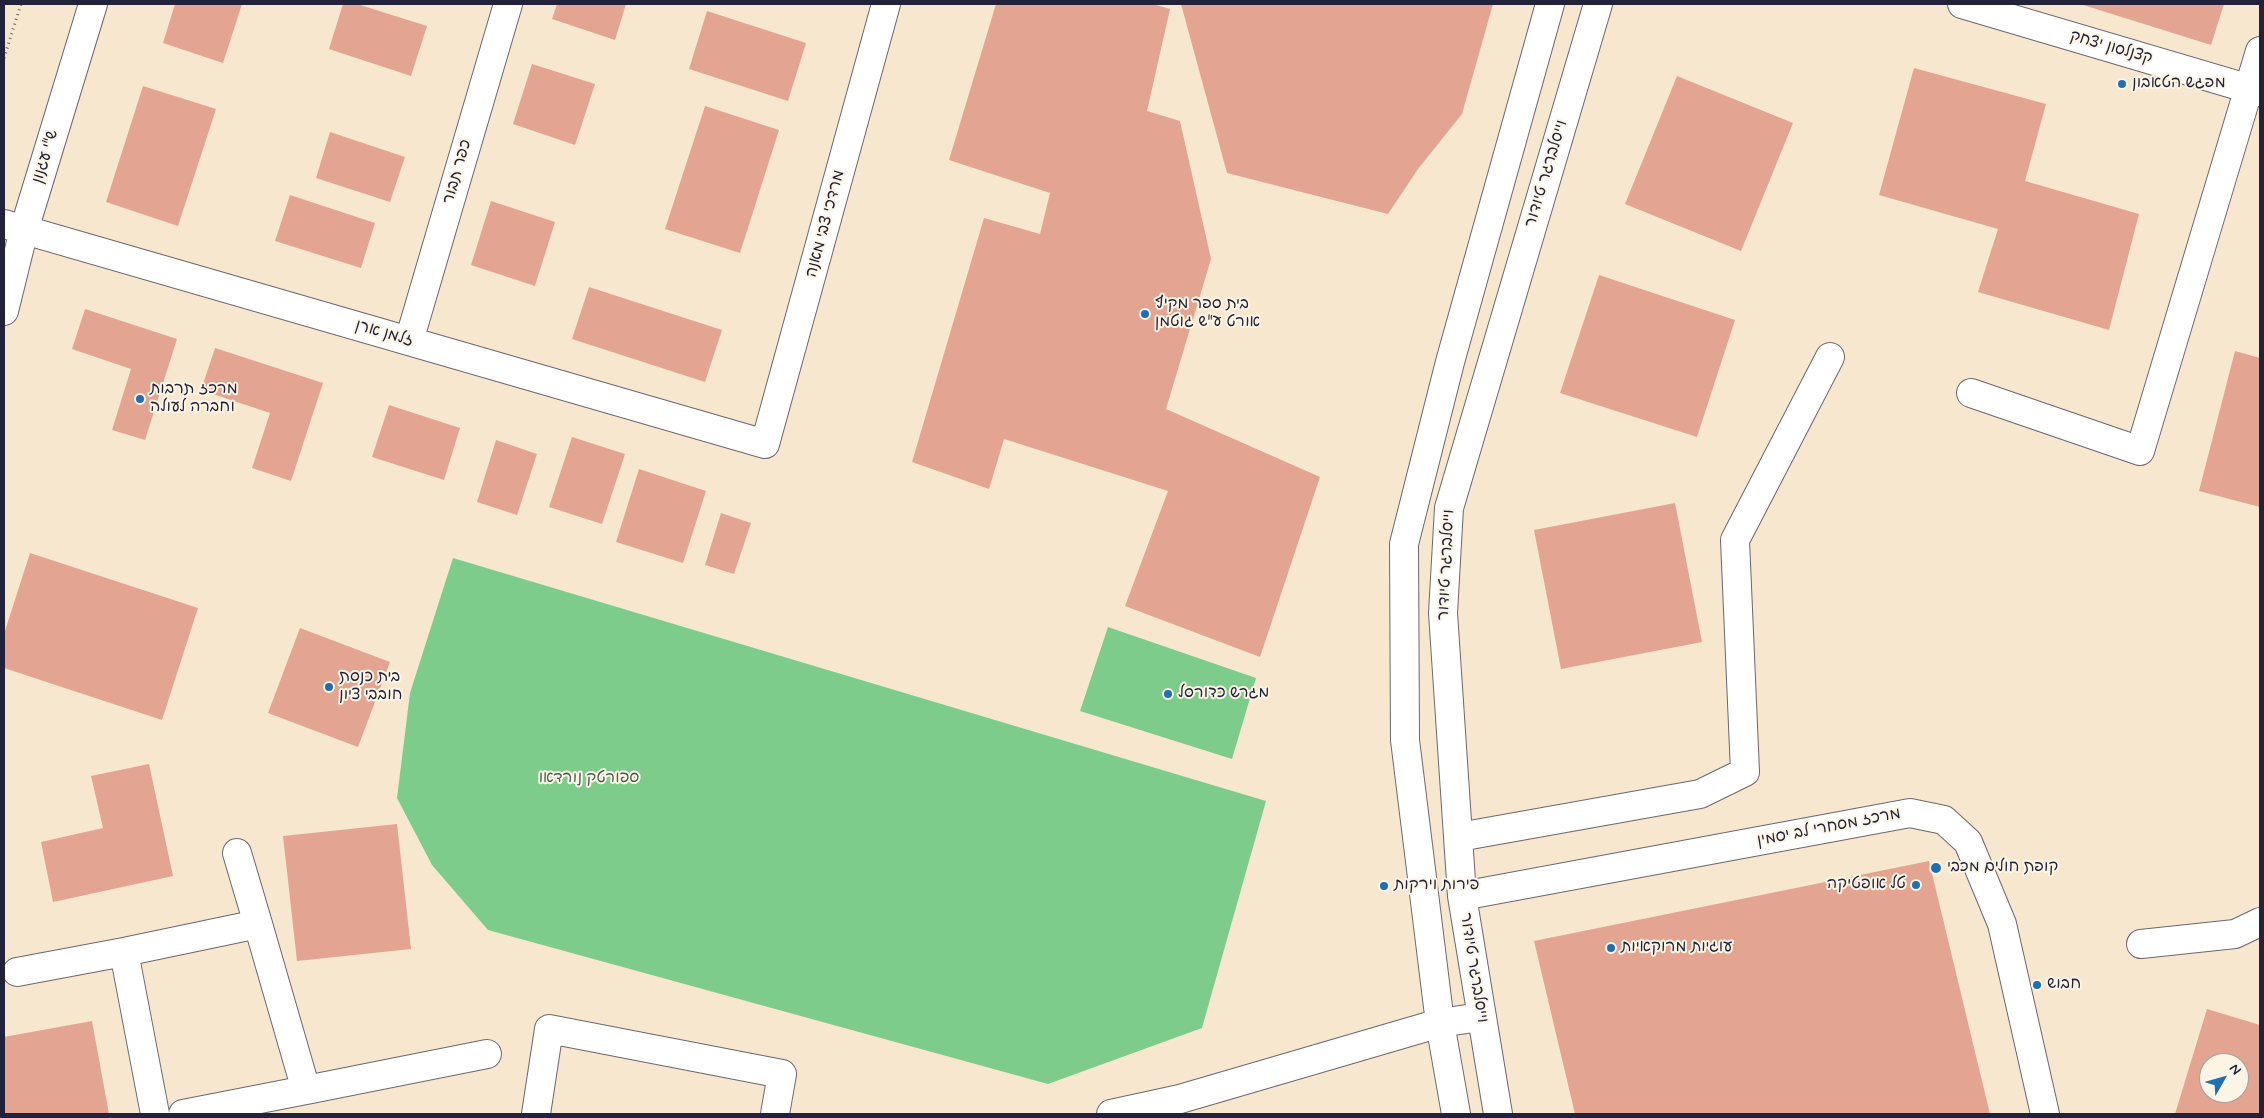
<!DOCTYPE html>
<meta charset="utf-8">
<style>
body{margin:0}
#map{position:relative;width:2264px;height:1118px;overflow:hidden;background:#f7e7cf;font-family:Mynerve,sans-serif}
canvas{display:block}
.frame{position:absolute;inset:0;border:5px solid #22223b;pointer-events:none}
.north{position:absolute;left:2199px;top:1053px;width:50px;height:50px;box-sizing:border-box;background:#fcf5e5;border:1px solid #a5a1a1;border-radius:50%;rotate:52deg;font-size:14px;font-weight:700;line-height:20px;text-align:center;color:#22223b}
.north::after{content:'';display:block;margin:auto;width:18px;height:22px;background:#1f6fb2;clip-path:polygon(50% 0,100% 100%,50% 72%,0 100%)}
</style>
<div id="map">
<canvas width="2264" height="1118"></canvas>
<div class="frame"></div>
<div class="north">N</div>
</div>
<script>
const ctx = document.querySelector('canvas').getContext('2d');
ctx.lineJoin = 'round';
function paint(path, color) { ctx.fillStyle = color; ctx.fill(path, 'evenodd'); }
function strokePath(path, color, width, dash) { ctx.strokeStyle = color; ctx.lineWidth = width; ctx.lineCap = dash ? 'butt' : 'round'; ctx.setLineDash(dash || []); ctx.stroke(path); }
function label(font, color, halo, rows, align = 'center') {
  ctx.font = font + ' Mynerve,"Playpen Sans Hebrew",sans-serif'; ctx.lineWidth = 4; ctx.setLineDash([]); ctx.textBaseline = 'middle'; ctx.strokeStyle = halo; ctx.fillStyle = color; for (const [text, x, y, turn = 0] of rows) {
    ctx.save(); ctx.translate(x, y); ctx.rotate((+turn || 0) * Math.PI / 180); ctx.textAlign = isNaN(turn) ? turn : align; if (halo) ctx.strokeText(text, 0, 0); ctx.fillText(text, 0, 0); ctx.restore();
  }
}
const green = new Path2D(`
 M453,558L1266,801L1202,1028L1048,1084L488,930L432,865L397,798L410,693Z
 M1108,627L1256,678L1232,759L1080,711Z`);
const building = new Path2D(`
 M175,4H242L223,63L163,43Z
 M343,4H357L427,26L411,76L329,49Z
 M557,4H626L615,40L552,19Z
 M996,4H1153L1170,9L1147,111L1180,121L1211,259L1166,409L1320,477L1260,657L1125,606L1168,491L1004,439L989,489L912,462L984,218L1040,234L1050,193L949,160Z
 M1181,4H1493L1462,114L1418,169L1388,214L1227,173Z
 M2080,4H2224L2211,45Z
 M707,11L806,43L788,101L689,69Z
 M532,64L595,84L575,145L513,124Z
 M1914,68L2046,104L2025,181L2139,214L2109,330L1978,292L1998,229L1879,195Z
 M1677,76L1793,123L1741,251L1625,204Z
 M143,86L216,109L178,226L106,202Z
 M705,106L779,130L740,253L665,229Z
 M330,132L405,157L390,202L316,178Z
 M290,195L375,223L361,268L275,241Z
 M491,201L555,222L535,286L471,265Z
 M1599,275L1735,320L1697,437L1560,393Z
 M589,287L722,330L705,382L572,339Z
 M85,309L177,339L145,440L112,430L131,369L72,349Z
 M215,348L323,383L291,481L252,468L270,413L201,390Z
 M2235,351L2260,358V507L2199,491Z
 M389,405L460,428L444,480L372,457Z
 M572,437L625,454L602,524L549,507Z
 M496,440L537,454L517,515L477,502Z
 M639,469L706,491L683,563L616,542Z
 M1675,503L1702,642L1561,669L1534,530Z
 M721,513L751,523L734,574L705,565Z
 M30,553L198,608L162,720L4,668V634Z
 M300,628L390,662L358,747L268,713Z
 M149,764L173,876L53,902L41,842L103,828L91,776Z
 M397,824L411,949L297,961L283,836Z
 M1929,861L1990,1114H1575L1534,941Z
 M2207,1009L2260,1025V1114H2175ZM2209,1063H2239V1093H2209Z
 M92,1021L109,1114H4V1037Z`);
const path = new Path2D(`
 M4,58L21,4`);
const minor = new Path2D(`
 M1962,4L2260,92
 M4,224L765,444L886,4
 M4,311L24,230L93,4
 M409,341L508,4
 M1971,393L2140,451L2260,51
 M1459,837L1700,794L1745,772L1735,540L1830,357
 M1462,896L1910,813L1944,820L1968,842L2002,924L2045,1114
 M2141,944L2235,934L2260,922
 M17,972L124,952
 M306,1090L487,1054
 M155,1114L124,952L258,924L237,853
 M183,1114L306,1090L258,924
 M536,1114L549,1029L782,1074L775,1114
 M1111,1114L1180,1099L1440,1023L1480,1017
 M1456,1114L1440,1023L1405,740L1404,544L1450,362L1550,4
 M1498,1114L1462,896L1443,613L1449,508L1598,4`);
const markers = [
 [2122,84,5,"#1f6fb2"],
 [1145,314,5,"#1f6fb2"],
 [140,399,5,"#1f6fb2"],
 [329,687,5,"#1f6fb2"],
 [1168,694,5,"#1f6fb2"],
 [1936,868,6,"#1f6fb2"],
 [1916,885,5,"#1f6fb2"],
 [1384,886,5,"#1f6fb2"],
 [1611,948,5,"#1f6fb2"],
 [2037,985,5,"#1f6fb2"]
];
const streetNames = [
 ["קצנלסון יצחק",2111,48,16],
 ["ש\"י עגנון",46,157,-73],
 ["כפר תבור",458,172,-74],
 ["וייסלברגר טיודור",1547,174,-73],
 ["מרדכי צבי מאנה",826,224,-75],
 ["זלמן ארן",384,334,16],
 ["וייסלברגר טיודור",1447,565,-87],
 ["מרכז מסחרי לב יסמין",1829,828,-11],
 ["וייסלברגר טיודור",1473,968,81]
];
const poiNames = [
 ["מפגש הטאבון",2132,84],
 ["בית ספר מקיף",1155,305],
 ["אורט ע\"ש גוטמן",1155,323],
 ["מרכז תרבות",150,390],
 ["וחברה לעולה",150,408],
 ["בית כנסת",339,678],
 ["חובבי ציון",339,696],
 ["מגרש כדורסל",1178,694],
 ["קופת חולים מכבי",1947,868],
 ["טל אופטיקה",1906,885,"right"],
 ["פירות וירקות",1394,886],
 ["עוגיות מרוקאיות",1621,948],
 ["חבוש",2047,985]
];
const parkNames = [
 ["ספורטק נורדאו",589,779]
];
paint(green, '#7ecc8c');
paint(building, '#e4a492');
strokePath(minor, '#6d676f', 30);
strokePath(path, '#6d676f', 3, [1, 4]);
strokePath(minor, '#fff', 28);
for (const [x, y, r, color] of markers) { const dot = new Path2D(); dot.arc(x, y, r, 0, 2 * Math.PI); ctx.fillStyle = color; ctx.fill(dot); strokePath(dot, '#fcf5e5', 2); }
label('16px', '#22223b', '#fcf5e5', streetNames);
label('16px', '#22223b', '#fcf5e5', poiNames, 'left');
label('16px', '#425e57', '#fcf5e5', parkNames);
</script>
